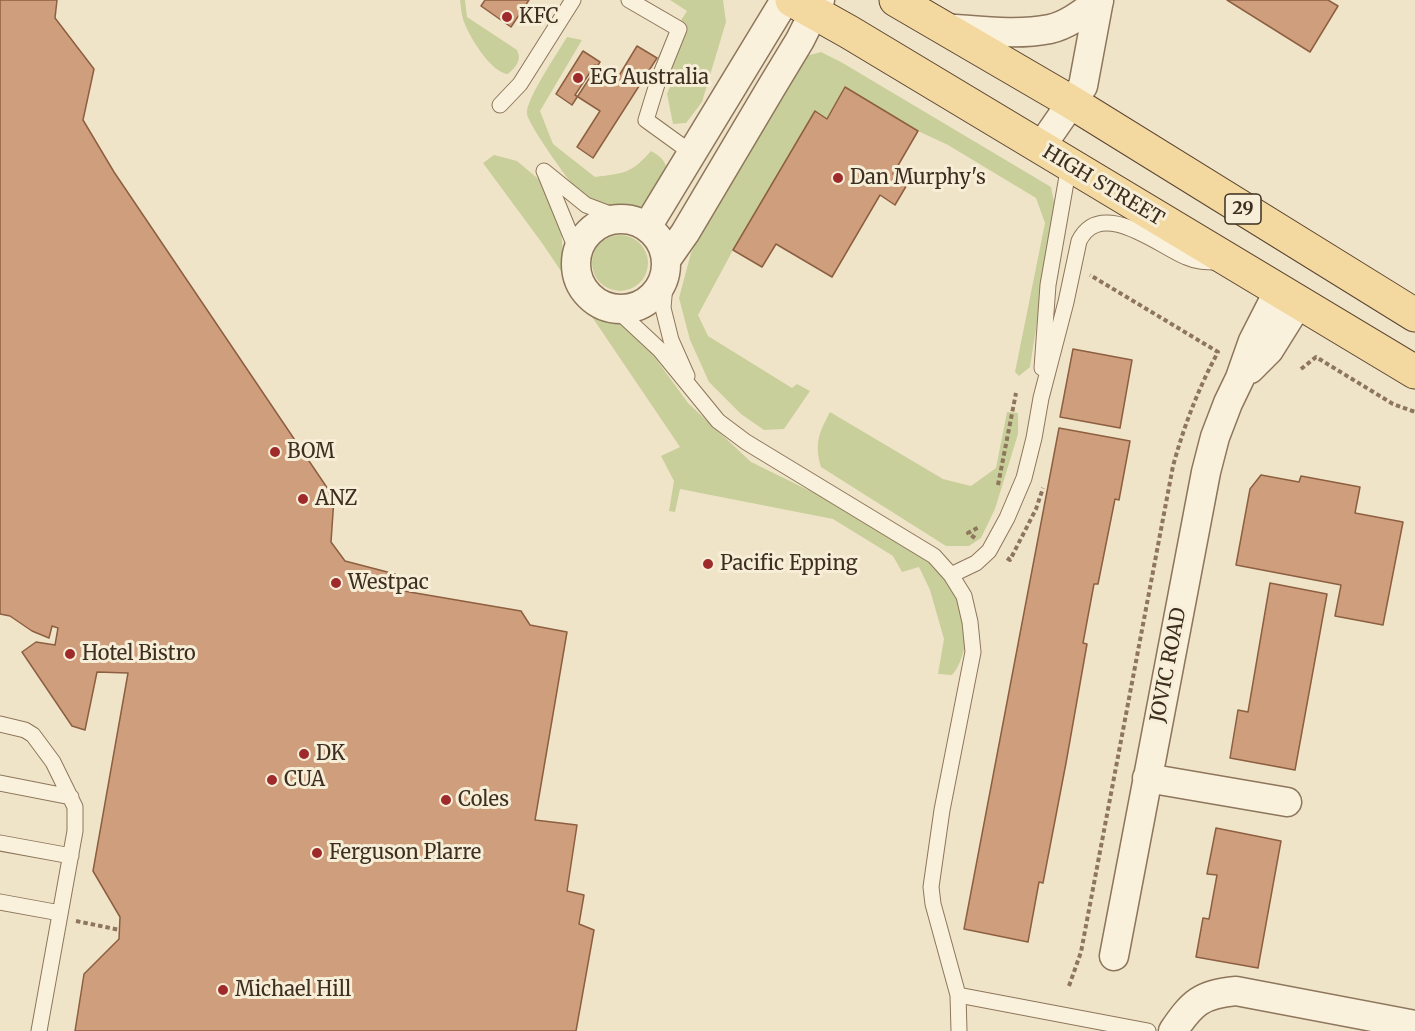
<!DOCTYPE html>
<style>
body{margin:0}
canvas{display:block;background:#f0e4c8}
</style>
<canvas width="1415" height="1031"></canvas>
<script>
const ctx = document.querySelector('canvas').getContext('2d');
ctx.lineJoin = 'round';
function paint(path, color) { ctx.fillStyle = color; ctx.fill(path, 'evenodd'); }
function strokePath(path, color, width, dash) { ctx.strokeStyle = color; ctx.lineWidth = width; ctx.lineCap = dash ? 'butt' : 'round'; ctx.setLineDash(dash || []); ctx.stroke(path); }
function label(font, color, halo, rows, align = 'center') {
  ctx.font = font + ' Merriweather,serif'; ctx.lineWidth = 6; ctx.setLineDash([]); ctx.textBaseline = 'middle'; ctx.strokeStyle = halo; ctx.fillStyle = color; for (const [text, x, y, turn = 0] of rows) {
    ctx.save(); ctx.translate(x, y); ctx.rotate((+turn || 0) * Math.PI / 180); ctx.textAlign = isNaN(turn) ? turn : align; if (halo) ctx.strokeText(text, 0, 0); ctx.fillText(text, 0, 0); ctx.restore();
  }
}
const green = new Path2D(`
 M460,0H465L467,17L517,50C522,60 516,67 508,74C491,73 468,35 463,19C461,13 461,6 460,0Z
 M670,0H723L726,22L702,102L686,123L673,124L667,94L675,74L657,58L687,11Z
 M567,37L582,40L540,111L553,144L595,177C624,173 631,174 651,151C669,160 667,170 670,188C661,202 653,218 634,221C625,222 591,205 584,198C574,189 529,126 527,114C525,100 559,51 567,37Z
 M821,52L841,62L1051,187L1055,207L1030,367L1019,376L1015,372L1045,223L1036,198L948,145L918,131L845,88L827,119L814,112L733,250L698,315L708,336L792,388L797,384L810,391L784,429L764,430L741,414L709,382L690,340L679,298L691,253L788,84L806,56Z
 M494,155L517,161L542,182L561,229L564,266L592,312L611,321L630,323L688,403L751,462L900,535L934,556L970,622C966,638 964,662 952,675L938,674L944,639L930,590L919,567L902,572L893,556L833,519L680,489L675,512L669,511L674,481L661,456L680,447L542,243L483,163Z
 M592 263a28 28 0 1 1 56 0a28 28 0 1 1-56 0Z
 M830,412L943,479L971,486L996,468L1007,412L1018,413V434L995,509L981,538L969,546H946L821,467C814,443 819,433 830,412Z`);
const building = new Path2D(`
 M0,0H57L55,18L94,69L83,120L114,172L334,498L331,542L345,561L395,574L392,589L521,611L530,625L567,632L535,820L577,825L567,891L584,895L579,924L594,930L576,1031H75L84,974L119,939L120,917L93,871L128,673L97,672L85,730L72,726L22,652L36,642L55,645L58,628L52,626L49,638L32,631L10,616L0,614Z
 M485,0H529L511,27L481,6Z
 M1227,0H1328L1338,6L1310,52Z
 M637,46L657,58L593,158L577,147L600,111L575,95L595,65L617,79Z
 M583,51L600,62L572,105L556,94Z
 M845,87L918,131L893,174L908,183L895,205L880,195L832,277L776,244L762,267L733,250L815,111L827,119Z
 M1073,349L1132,360L1120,428L1060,417Z
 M1059,428L1130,441L1119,500L1115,499L1098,584H1094L1083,643L1087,644L1066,763L1043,883L1039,882L1028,942L964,929Z
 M1261,475L1299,482L1301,476L1360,487L1355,513L1403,522L1383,625L1335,616L1341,585L1236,565L1250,489Z
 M1270,583L1327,594L1295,770L1230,758L1238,710L1248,712Z
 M1216,828L1281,841L1258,968L1196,957L1203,918L1209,919L1217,875L1207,874Z`);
const path = new Path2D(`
 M1301,369L1316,357L1393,404L1415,412
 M998,485L1016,393
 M975,538L968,533L979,527
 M1007,558L1010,560L1036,509L1043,488
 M76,921L120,930
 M1069,986L1081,952L1173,466C1184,426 1198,389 1218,352L1090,275`);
const service = new Path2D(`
 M629,0L679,29L658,81L646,120L693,154
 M500,105L520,84L573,0
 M544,171L586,205L623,219
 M545,173L577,251
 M666,273L663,308L671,340L687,376
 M617,310L660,350L718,421L746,442L934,556L951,575L964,596L970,622L973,652L942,810L931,887L933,904L958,995L959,1031
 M1042,368L1048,285L1069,165
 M951,575L976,563L989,551L1007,518L1024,478L1034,438L1041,398L1066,302L1079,241C1101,197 1159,246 1186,257C1197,262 1206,262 1218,262
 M0,724L25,730L33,735L53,762L75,807V831L39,1031
 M0,783L71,797
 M0,843L71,856
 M0,902L60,913
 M958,995L1148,1031`);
const minor = new Path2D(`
 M942,28C977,30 1015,36 1050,29C1068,25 1084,12 1099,1
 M1040,148L1083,86L1099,0
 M576 264a45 45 0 1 1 90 0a45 45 0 1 1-90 0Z
 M647,227L785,0
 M666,260L685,233L771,88L800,40L820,0
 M1250,369L1269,350L1299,302
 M1147,778L1287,802
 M1114,956L1206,472L1215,437L1228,403L1240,378L1253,341L1279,290
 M1173,1031C1192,1003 1201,994 1236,991L1415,1025`);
const primary = new Path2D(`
 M792,0L849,32L1415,372
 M896,0L1071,102L1415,315`);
const markers = [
 [507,17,6,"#9e2a2b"],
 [578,78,6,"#9e2a2b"],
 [838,178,6,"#9e2a2b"],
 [275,452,6,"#9e2a2b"],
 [303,499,6,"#9e2a2b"],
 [708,564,6,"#9e2a2b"],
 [336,583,6,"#9e2a2b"],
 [70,654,6,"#9e2a2b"],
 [304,754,6,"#9e2a2b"],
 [272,780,6,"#9e2a2b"],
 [446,800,6,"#9e2a2b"],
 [317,853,6,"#9e2a2b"],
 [223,990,6,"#9e2a2b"]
];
const shields = [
 [1243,209,36]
];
const shieldNames = [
 ["29",1243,209]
];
const poiNames = [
 ["KFC",519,17],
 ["EG Australia",590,78],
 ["Dan Murphy's",850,178],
 ["BOM",287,452],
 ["ANZ",315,499],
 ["Pacific Epping",720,564],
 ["Westpac",348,583],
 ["Hotel Bistro",82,654],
 ["DK",316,754],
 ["CUA",284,780],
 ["Coles",458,800],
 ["Ferguson Plarre",329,853],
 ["Michael Hill",235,990]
];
const streetNames = [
 ["HIGH STREET",1103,186,31],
 ["JOVIC ROAD",1169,665,-79]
];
paint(green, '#c9cf9b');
paint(building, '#cf9f7d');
strokePath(building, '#8d5f41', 1.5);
strokePath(service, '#8d765c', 17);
strokePath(minor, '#8d765c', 31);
strokePath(primary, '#5b4430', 35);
strokePath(path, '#8d765c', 4, [4.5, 3]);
strokePath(service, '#faf1dc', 15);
strokePath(minor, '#faf1dc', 28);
strokePath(primary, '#f3d9a0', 33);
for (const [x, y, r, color] of markers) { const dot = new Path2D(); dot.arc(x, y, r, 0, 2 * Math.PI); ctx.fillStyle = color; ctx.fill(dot); strokePath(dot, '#f7eed8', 2); }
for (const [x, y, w] of shields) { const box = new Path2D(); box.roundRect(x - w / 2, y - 15, w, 30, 4.5); ctx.fillStyle = '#f7eed8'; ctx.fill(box); strokePath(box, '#3d2e20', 1.5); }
label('bold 18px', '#3d2e20', null, shieldNames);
label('20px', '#3d2e20', '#f7eed8', poiNames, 'left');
label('20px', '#3d2e20', '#f7eed8', streetNames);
</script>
